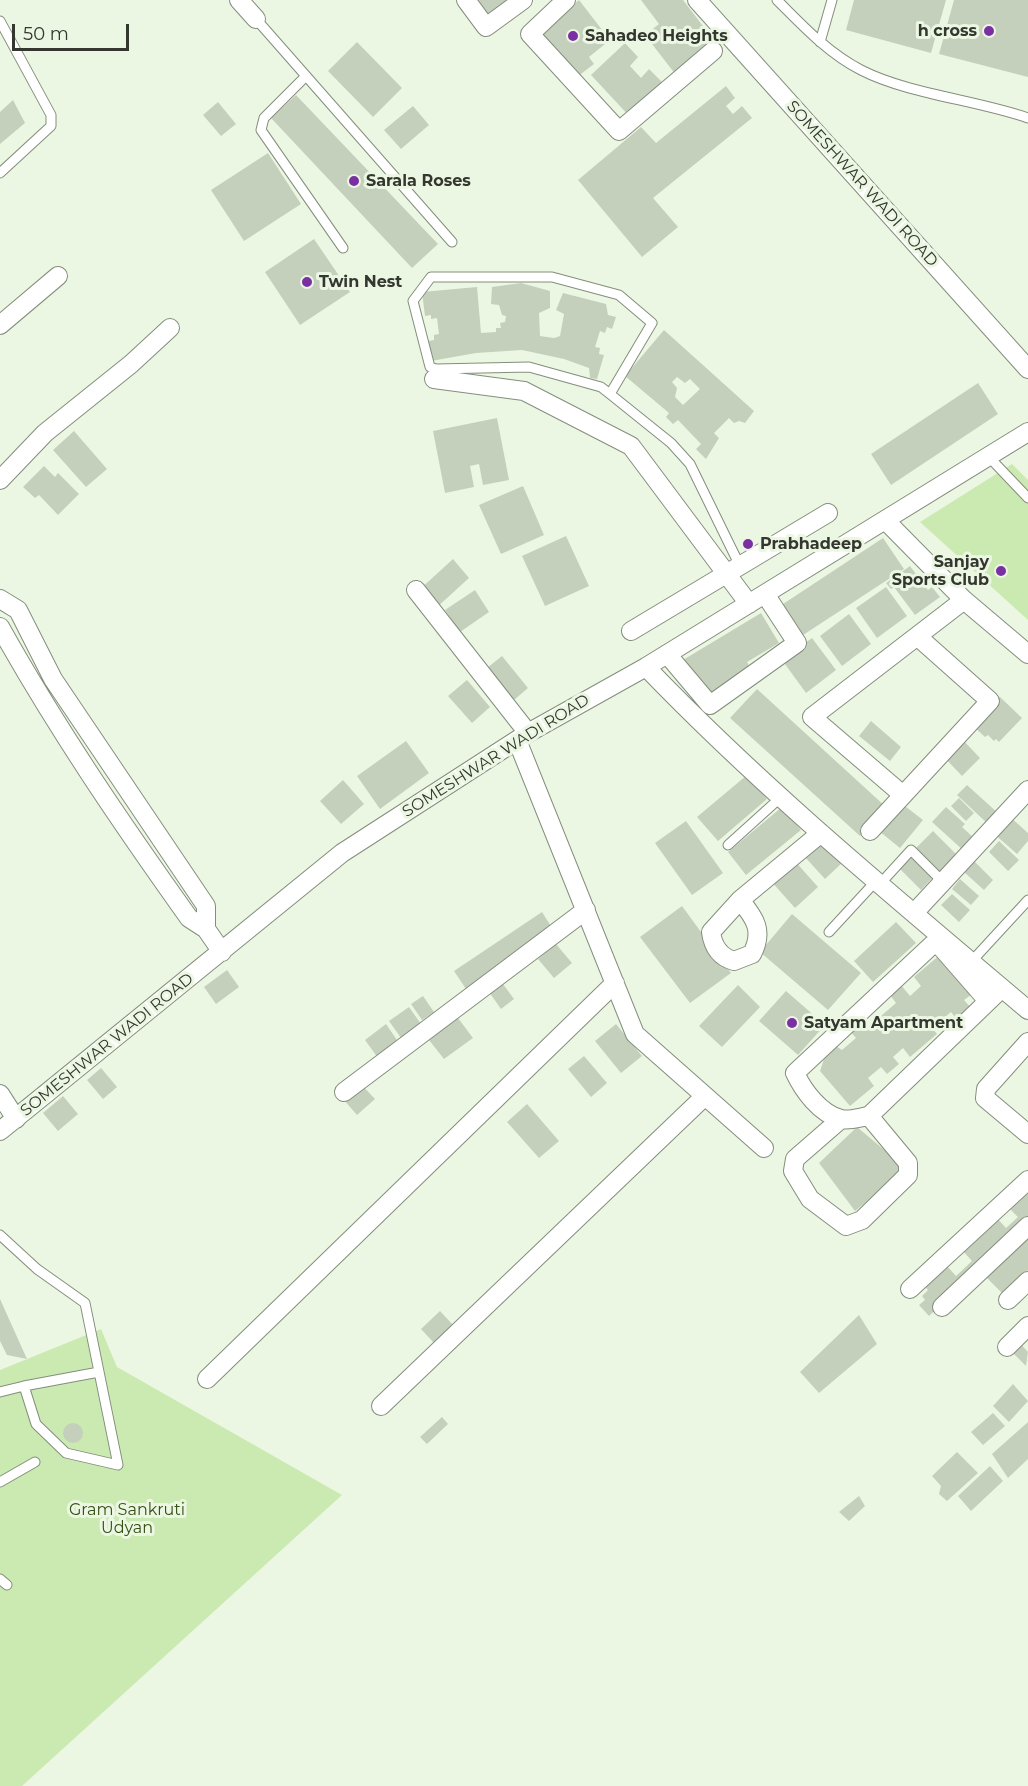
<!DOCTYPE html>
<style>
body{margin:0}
#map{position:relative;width:1028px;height:1786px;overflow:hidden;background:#ecf7e3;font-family:Montserrat,sans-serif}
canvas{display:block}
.scale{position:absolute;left:12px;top:24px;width:117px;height:27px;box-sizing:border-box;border:3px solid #33372f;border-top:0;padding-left:8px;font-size:18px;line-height:21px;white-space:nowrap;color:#33372f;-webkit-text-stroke:4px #ecf7e3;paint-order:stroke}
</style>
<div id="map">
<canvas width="1028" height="1786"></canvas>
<div class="scale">50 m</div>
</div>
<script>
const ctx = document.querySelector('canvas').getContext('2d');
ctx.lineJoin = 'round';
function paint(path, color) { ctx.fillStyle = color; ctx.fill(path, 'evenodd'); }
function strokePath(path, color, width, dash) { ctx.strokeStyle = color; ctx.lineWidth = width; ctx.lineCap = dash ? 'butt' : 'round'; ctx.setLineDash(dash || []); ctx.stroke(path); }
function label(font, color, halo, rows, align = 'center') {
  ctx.font = font + ' Montserrat,sans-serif'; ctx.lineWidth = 6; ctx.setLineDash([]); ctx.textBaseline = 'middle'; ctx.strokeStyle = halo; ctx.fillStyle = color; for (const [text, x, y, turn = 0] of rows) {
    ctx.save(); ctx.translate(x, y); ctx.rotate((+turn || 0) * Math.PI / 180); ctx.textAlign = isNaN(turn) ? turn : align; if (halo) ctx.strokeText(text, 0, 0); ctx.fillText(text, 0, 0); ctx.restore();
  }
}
const green = new Path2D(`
 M1012,464L1028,480V620L920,522Z
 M101,1329L117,1367L342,1495L22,1786H0V1370Z`);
const building = new Path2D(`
 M477,0H515L489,18Z
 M579,0L610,40L589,57L594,64L573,80L537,32Z
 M641,0H683L716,43L676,75L645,35L659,24Z
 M854,0H946L931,53L846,30Z
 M954,0H1028V77L939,54Z
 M357,42L402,88L373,117L328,71Z
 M625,43L638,57L630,66L641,78L649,69L666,86L632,119L591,75Z
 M726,86L735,98L726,106L733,114L742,106L752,118L653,198L678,227L642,257L578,180L641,127L656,143Z
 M296,95L438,244L412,268L271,118Z
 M13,100L25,123L0,144V112Z
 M218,102L236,124L221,136L203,115Z
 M413,106L429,125L401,149L384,130Z
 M268,153L301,204L244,241L211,190Z
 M314,239L350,292L300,325L265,272Z
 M521,283L550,291V308L539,313L540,336L554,338L560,336L564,314L556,310L563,293L606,304L608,315L616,317L612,329L607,327L605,333L600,331L595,347L600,348L599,354L604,355L597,379L590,378L589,368L564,359L522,350L476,353L431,361L428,341L434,340V335L439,334L437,318L431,319V315L425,316L422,292L477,287L481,333L496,332V328H501L500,323L505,322L506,316L502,315L499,305L491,304L492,287Z
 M664,330L754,411L745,423L739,421L734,423L729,418L714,433L719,438L706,459L696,449L701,444L678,420L673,424L666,417L669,413L625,376ZM677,377L685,383L690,379L700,389L683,405L675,397L677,388L672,382Z
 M978,383L998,414L891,485L871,454Z
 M497,418L509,480L483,485L479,464L470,466L474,487L445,493L433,431Z
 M74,431L107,469L86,487L53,450Z
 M44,466L55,477L58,473L79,494L58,515L39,495L35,498L23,487Z
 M523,486L544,535L501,554L479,505Z
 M566,536L589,586L545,606L522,556Z
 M883,538L904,569L797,639L777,608Z
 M453,559L469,578L435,609L418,591Z
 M910,566L928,590L932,587L940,597L915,615L894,587L891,589L886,583Z
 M886,587L907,616L877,638L856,608Z
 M475,590L489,612L460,632L445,610Z
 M761,613L779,643L747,662L752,671L712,696L678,663Z
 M849,614L871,644L842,666L820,636Z
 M812,638L836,670L806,693L782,660Z
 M502,656L528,688L514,700L487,668Z
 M467,680L490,707L472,723L448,696Z
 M757,689L886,807L860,836L730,718Z
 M1000,697L1022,718L999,742L996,739L994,741L988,735L985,737L974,727L976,721Z
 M871,721L901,747L890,761L859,736Z
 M962,739L980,758L962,776L944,757Z
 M406,741L429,773L380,809L357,776Z
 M747,775L767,799L718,841L697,817Z
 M343,780L364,804L341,824L320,801Z
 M967,785L999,814L989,825L957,795Z
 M959,798L974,813L966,821L951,806Z
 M901,803L923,820L900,848L879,831Z
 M782,807L801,830L746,875L728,852Z
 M946,807L965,824L962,827L975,839L964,851L932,822Z
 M1008,815L1028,833V841L1017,854L992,832Z
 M686,821L723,873L692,895L655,843Z
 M933,831L959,857L941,875L915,849Z
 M821,840L842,863L825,879L804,856Z
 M999,841L1019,860L1008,871L989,852Z
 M911,855L933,877L921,890L899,868Z
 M793,859L818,887L795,908L770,880Z
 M974,861L993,880L984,890L964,872Z
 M960,879L979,896L971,905L952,889Z
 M952,894L970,910L959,922L941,905Z
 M682,906L731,973L690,1003L640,937Z
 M542,912L554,931L466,989L454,971Z
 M792,914L861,973L828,1010L760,952Z
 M896,922L916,943L873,982L854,961Z
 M556,944L572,963L554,978L538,959Z
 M942,953L975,992L964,1000L972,1009L958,1021L951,1012L932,1028L937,1034L910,1057L903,1048L893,1057L899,1064L887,1074L881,1067L868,1078L874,1086L850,1106L820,1071L826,1053L833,1044L842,1050L856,1038L848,1029L859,1019L867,1028L896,1003L890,995L901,985L910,996L921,986L914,977Z
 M227,970L239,987L216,1004L204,987Z
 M500,980L514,999L501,1009L487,989Z
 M738,985L760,1007L722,1047L699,1026Z
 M786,991L825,1025L798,1055L759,1021Z
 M423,996L434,1012L422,1020L411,1004Z
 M409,1007L421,1024L401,1038L389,1021Z
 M458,1018L473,1038L444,1059L429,1040Z
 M386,1024L399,1043L378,1058L365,1040Z
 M616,1024L642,1056L621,1073L595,1041Z
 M584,1056L607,1083L591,1097L568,1069Z
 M101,1068L117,1087L103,1099L87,1080Z
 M361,1084L375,1099L357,1115L343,1099Z
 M63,1096L78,1114L58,1131L43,1113Z
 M527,1104L559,1141L539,1158L507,1122Z
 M857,1127L907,1169L855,1211L819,1163Z
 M1028,1186V1220L929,1316L919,1305L925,1300L922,1296L928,1290L924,1286L946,1265L956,1276L972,1261L962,1250L996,1217L1006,1228L1018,1217L1007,1206Z
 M1028,1236V1270L1003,1294L986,1277Z
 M0,1299L27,1359L7,1355L0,1341Z
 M440,1311L453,1325L434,1343L421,1329Z
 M859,1315L877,1344L819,1393L800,1372Z
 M1018,1341L1028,1352L1026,1366L1009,1349Z
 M1013,1384L1028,1401L1009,1422L993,1406Z
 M993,1413L1005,1426L983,1445L971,1432Z
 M442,1417L448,1424L427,1444L420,1437Z
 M1028,1422V1459L1008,1478L992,1454Z
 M63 1433a10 10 0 1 1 20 0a10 10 0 1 1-20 0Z
 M957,1452L978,1473L947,1501L939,1494L941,1486L932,1476Z
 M990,1466L1003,1481L971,1511L958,1496Z
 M859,1496L865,1506L849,1521L839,1512Z`);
const lane = new Path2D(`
 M777,0C803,26 828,53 861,70C908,94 976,100 1028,118
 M256,19L452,242
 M0,21L51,115V126L0,173
 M820,42L832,0
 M306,76L264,118L261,130L343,248
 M610,394L652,323L619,295L552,277H431L413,301L430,367L436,369L529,367L601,387L610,394L671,443L690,464L740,566
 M988,456L1028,498
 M728,845L780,798
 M880,884L911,850L943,882
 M829,932L876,881
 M971,962L1028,900
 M0,1235L37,1269L85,1303L118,1465L66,1453L36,1424L24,1386L99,1372
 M0,1392L24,1386
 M0,1482L35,1462
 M0,1579L7,1585`);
const street = new Path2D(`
 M239,0L256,19
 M466,0L486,27L523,0
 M566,0L530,34L619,131L713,51
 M697,0L1028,369
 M0,325L58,276
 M434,379L524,391L631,446L749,604
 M0,480L45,433L131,364L170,328
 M885,520L964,600L1028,654
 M416,590L528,733
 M0,599L18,610L53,679L206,906V929
 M0,627C57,729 122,824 189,918L206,929L222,952
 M631,631L828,513
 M667,654L710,705L797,643L765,594
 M646,667C765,791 897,899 1028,1010
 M517,740L635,1034L764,1148
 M903,795L812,717L964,600
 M870,831L990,701L917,636
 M740,900C755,918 764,931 752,954L734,961C720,957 713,947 711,932L740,900L821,833
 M914,913L1028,790
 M988,1001L941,947L933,944L795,1073C803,1090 820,1114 841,1119C849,1121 861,1117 869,1116L1002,988
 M1028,1042L986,1089L985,1098L1028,1134
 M344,1092L586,910
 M0,1094L16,1119
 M841,1119L795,1159L793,1171L810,1199L846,1226L862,1220L908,1175V1163L869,1116
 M0,1131L342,853L528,733L646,667L1028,432
 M910,1289L1028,1180
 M1008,1300L1028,1281
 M942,1307L1028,1226
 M1007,1347L1028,1326
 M207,1379L615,983
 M381,1406L705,1096`);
const markers = [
 [989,31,6,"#7a30a3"],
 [573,36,6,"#7a30a3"],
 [354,181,6,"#7a30a3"],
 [307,282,6,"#7a30a3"],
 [748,544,6,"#7a30a3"],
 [1001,571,6,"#7a30a3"],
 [792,1023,6,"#7a30a3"]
];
const poiNames = [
 ["h cross",977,31,"right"],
 ["Sahadeo Heights",585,36],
 ["Sarala Roses",366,181],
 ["Twin Nest",319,282],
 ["Prabhadeep",760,544],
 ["Sanjay",989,562,"right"],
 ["Sports Club",989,580,"right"],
 ["Satyam Apartment",804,1023]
];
const streetNames = [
 ["SOMESHWAR WADI ROAD",862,184,48],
 ["SOMESHWAR WADI ROAD",496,756,-32],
 ["SOMESHWAR WADI ROAD",107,1045,-39]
];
const parkNames = [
 ["Gram Sankruti",127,1510],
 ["Udyan",127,1528]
];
paint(green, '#cbeab1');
paint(building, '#c5d0bc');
strokePath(lane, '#848e7c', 11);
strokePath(street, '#848e7c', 20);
strokePath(lane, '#fff', 9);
strokePath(street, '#fff', 18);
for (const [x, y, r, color] of markers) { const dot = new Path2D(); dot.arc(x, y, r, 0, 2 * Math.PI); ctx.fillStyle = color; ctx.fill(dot); strokePath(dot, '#ecf7e3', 2); }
label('bold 16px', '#33372f', '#ecf7e3', poiNames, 'left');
label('16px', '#33372f', '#ecf7e3', streetNames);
label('16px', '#355015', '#ecf7e3', parkNames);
</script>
